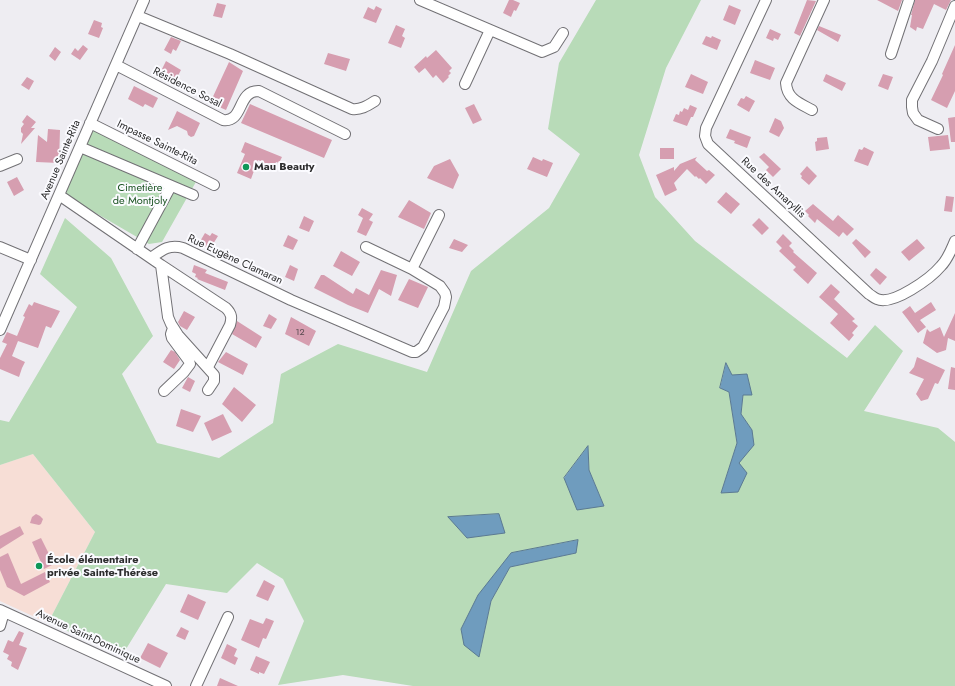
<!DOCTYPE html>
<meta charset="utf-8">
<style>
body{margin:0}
canvas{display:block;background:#eeedf2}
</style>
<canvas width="955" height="686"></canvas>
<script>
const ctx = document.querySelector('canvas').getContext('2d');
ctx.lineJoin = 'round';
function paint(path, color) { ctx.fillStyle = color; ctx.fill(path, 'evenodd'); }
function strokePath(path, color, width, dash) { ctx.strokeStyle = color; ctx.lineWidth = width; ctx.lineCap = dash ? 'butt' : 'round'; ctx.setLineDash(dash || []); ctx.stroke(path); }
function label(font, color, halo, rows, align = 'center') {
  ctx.font = font + ' Jost,sans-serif'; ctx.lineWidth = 4; ctx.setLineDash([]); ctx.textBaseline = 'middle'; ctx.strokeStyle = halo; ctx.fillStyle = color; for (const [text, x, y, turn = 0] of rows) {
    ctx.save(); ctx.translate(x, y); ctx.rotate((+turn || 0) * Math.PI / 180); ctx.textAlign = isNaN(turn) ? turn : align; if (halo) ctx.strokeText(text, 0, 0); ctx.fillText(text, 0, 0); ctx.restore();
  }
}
const education = new Path2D(`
 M33,454L95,532L48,623L0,601V465Z`);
const green = new Path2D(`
 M596,0H701L666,68L639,155L655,197L695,241L847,358L875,325L903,351L864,411L938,428L955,442V686H413L343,675L278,685L304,621L283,579L257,563L227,593L166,584L123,654L48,623L95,532L33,454L0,465V420L9,422L77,307L40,274L65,218L111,258L153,336L122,374L157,443L219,458L273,423L281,374L338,344L427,372L471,271L549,208L580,154L548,129L559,63ZM726,364L732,376L747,375L751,395H743L741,414L752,430L739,463L721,493L737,443L729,392L720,388ZM588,447L589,470L604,506L564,478ZM575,553L510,567L491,601L479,656L461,629L511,554Z
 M92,125L197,180L162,242L149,244L63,194Z`);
const water = new Path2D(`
 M726,363L732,375L747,374L752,395H743L741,414L752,430L754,445L739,463L747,473L738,492L721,493L737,443L729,392L720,388Z
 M588,446L589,470L604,506L577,510L564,478Z
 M499,514L505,533L467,538L448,517Z
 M578,540L576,553L510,567L491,601L479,657L464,645L461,629L478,595L511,553Z`);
const building = new Path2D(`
 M509,0H513L520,3L516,11L514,10L511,17L503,13Z
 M807,0L816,1L800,36L794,33Z
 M877,0H902L898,11Z
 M915,0H951L946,10L934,4L923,29L917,27L916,31L910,27L912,15H911Z
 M217,3L226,5L222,18L213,16Z
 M729,5L741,10L735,25L723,20Z
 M376,6L382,9L376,23L363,18L368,7L374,10Z
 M94,20L102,23L101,27L103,28L99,38L88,34Z
 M396,25L405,29L402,36L405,38L401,48L388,43Z
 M819,26L841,35L838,42L817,30Z
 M770,29L781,34L778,40L774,38L773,41L766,38Z
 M706,36L711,38L712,36L721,40L717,50L702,44Z
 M171,37L181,41L176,51L173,49L171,54L164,50Z
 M83,45L88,49L80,60L71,54L75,48L78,51Z
 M955,45V91L947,108L931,100L943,75L942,74Z
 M55,47L61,52L55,61L49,56Z
 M436,50L452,68L449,71L451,73L448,76L449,77L443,83L436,75L433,78L425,68L419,73L414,67L426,56L427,58Z
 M328,53L350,59L346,71L324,64Z
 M755,60L775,68L770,80L750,73Z
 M166,61L181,70L173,85L158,77Z
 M229,62L243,71L226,110L210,103Z
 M691,74L708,82L703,94L685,87Z
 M826,74L846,83L842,91L823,81Z
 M883,74L893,77L888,90L878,86Z
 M27,77L34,81L29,90L21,85Z
 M134,86L158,98L153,108L145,104L143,107L128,99Z
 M746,96L755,101L749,112L737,105L741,98L744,99Z
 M250,104L332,140L324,158L241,123Z
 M474,104L482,120L473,124L465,108Z
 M690,105L697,108L693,117H691L687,126L673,121L676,114L679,115L680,111L682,112L684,108L688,110Z
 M177,111L200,123L194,136L191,137L188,135L187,131L177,126L168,130Z
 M27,115L36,122L31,128H35L21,144L23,134L21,132V128L24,124L22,122Z
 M955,117V142H951L948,118Z
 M775,118L781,121L784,128L779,137L769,132Z
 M48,129L60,130L59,163L36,162L38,135L47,142Z
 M730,129L751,137L747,148L734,143L735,141L726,138Z
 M948,135L950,149L930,151L928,137Z
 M827,137L829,149L816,151L815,142L817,141V138Z
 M245,142L282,157L279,163L276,162L274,167L258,160L251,179L237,173L245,154L241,152Z
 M864,147L874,152L868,166L854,161L859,149L862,150Z
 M660,148H674V159H660Z
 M764,153L781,169L773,177L766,170L769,167L759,157Z
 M533,157L542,161L543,159L553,163L547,177L527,169Z
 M697,157L695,160L707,171L709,170L715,175L706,184L700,178L699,179L696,176L695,177L687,169L674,183L677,190L665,196L656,175L674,167V171L680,164Z
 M450,159L459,175L453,189L427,178L434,166Z
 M807,166L817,176L809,185L801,178L802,176L800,174Z
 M17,177L24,190L14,196L7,182Z
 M726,192L740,204L731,214L717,202Z
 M946,196L954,197L952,212L944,211Z
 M409,200L431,213L424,229L398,217Z
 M813,204L833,221L838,215L854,229L847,236L843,232L839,237L817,219L815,223L808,216L809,215L805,211Z
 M362,208L373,214L369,220L373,222L366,236L357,232L363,218L358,215Z
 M304,216L314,221L309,232L299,228Z
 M759,218L769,228L762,235L752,225Z
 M205,233L210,236L212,233L218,236L210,249L199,243Z
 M783,234L792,243L789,246L794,251L793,252L817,273L808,284L793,270L796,267L779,251L782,248L776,242Z
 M288,235L298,240L293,250L283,246Z
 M454,239L468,245L462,252L449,248Z
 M856,239L871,252L865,258L852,243Z
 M917,239L925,248L909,261L901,252Z
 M341,251L360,262L352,276L333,266Z
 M194,265L207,270L205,273L228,282L225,290L197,279L198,278L195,277L196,274L192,272Z
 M290,265L298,269L294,281L285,277Z
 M876,268L887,277L880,285L870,275Z
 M381,270L397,275L391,296L379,289L368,313L348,305L314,288L321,275H324L353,294L356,288L369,295Z
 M409,279L428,287L418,308L398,300Z
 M831,284L840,292L834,299L855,319L852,321L858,326L852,333L854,335L849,341L830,323L838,314L819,297Z
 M34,302L60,311L51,328L46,326L38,348L18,341L12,356L25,362L22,368L19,377L0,369V358L7,344L2,342L7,332L17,336L25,317L23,316L29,304L32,306Z
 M931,302L936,310L920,320L926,327L918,333L902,312L910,306L915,313Z
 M184,311L195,317L187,330L180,326L178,322Z
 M955,313V341L948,338L946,350L937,353L923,343L927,329L930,332L940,327L944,337Z
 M269,314L277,319L271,329L263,326Z
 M291,317L316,331L309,346L285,334Z
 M237,321L262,337L256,348L232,334Z
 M171,350L175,352L180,360L174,369L163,362Z
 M226,352L248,364L243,375L218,362Z
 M917,357L945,370L938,384L935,383L928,399L921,401L916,394L924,379L909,373L914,367Z
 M951,367L955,368V390L948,389Z
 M188,377L195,381L190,392L182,388Z
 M234,387L256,405L242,422L222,404Z
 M181,409L201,416L193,432L176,426Z
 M223,414L232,432L212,441L204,423Z
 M36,514L40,516L43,519L41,524L39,525L30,523L32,517Z
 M20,526L24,534L0,549V536Z
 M41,538L54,564L44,569L32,542Z
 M8,553L21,584L45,572L50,582L24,596L7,587L0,570V557Z
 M264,580L275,586L268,601L256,596Z
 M188,594L206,602L198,620L180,612Z
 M266,618L274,621L266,639L263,638L259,648L241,640L250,619L263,624Z
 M181,627L189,631L185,640L176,636Z
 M19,631L24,633L19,645L27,648L18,670L11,666L12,662L7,659L9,655L3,652L8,640L13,642Z
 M148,643L168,653L160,668L140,658Z
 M227,644L237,649L234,656L238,658L235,665L221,658Z
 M256,656L270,662L264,674L259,672V674L250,670Z
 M220,678L238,686H217Z`);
const minor = new Path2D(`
 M420,0L542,52L554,47L563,33
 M766,0L706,128L705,136L708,144L869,294C871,295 874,298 877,299C893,306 931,278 941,266C948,259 951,250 955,241
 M138,16L230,54L352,109C361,110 367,106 375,101
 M891,54L909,0
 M116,65L223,120C244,123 237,90 259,91L345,134
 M465,84L490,30
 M812,110C799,103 787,99 786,83L824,0
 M90,123L214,185
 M938,129L918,120L913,113L912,107V100L932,61L955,6
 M80,147L193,195
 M0,166L17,159
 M59,195L161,265L168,317L171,324L178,335L214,375V381L208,390
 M0,247L31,260
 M137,249L171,186
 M151,258C162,250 169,244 183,248L291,300L412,352H416L423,347L444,307L446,297L445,293L440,286L412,269L366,247
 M161,265L226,308C232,314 232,318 230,325L208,367
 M412,269L439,215
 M0,330L144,0
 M164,391L184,372L190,364L189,361L172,338L171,334L173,328
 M0,610L166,686
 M0,626L4,612
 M196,686L228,617`);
const markers = [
 [246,167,4,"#0e9758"],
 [39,566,4,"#0e9758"]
];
const numberNames = [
 ["12",300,333]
];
const streetNames = [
 ["Résidence Sosal",187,88,27],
 ["Impasse Sainte-Rita",157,143,26],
 ["Avenue Sainte-Rita",61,160,-67],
 ["Rue des Amaryllis",773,188,43],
 ["Rue Eugène Clamaran",235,260,25],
 ["Avenue Saint-Dominique",88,637,25]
];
const poiNames = [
 ["Mau Beauty",254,167],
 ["École élémentaire",47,560],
 ["privée Sainte-Thérèse",47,573]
];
const parkNames = [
 ["Cimetière",140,188],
 ["de Montjoly",140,201]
];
paint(education, '#f7ded6');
paint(green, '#b8dbb8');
paint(water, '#6f9cbe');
strokePath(water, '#5b7a92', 1);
paint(building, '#d69eb0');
strokePath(minor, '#727175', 12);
strokePath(minor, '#fff', 10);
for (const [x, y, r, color] of markers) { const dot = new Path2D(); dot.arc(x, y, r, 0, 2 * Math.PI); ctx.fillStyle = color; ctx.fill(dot); strokePath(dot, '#fbfbff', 1.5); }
label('9px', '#56484e', null, numberNames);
label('11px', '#2c2c2d', '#fbfbff', streetNames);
label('bold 11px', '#2c2c2d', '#fbfbff', poiNames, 'left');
label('11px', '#1a5321', '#fbfbff', parkNames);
</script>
